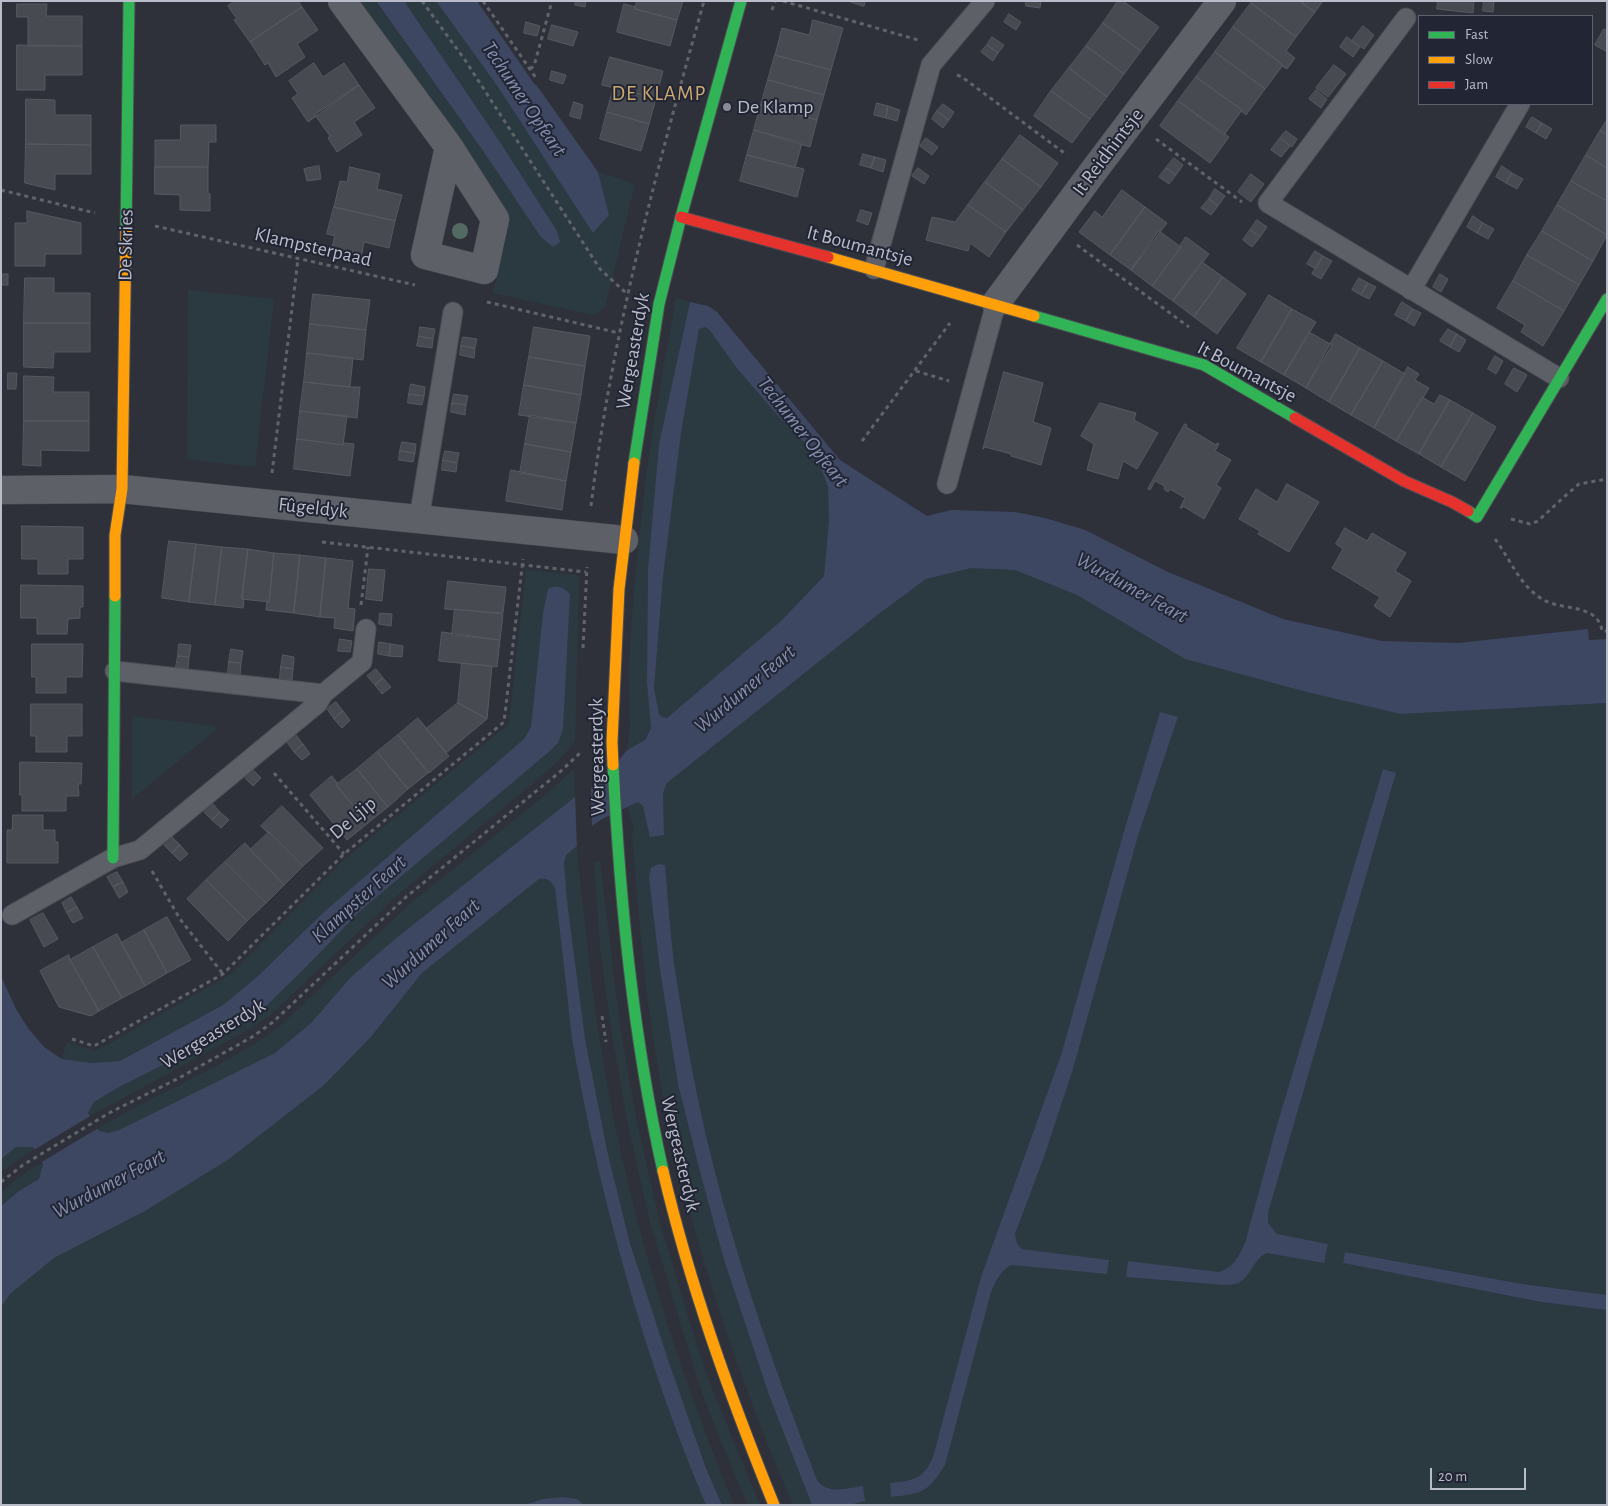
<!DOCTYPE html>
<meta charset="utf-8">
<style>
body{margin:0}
#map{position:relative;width:1608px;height:1506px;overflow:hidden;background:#2e313a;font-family:"Alegreya Sans",sans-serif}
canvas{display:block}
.frame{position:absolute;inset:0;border:2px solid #b9bcc9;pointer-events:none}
.legend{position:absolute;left:1418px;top:15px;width:175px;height:90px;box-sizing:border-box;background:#212534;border:1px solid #5e6170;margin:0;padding:6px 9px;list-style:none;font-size:15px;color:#b9bcc9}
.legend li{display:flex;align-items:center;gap:10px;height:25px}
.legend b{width:25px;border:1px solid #5e6170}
.scale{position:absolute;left:1430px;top:1468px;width:96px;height:22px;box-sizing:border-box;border:2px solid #b9bcc9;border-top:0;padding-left:6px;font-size:15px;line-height:18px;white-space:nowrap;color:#b9bcc9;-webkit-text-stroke:4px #212534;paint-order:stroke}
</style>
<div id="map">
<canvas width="1608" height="1506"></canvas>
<div class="frame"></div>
<ul class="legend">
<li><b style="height:6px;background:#30b455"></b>Fast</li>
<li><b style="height:6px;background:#ff9f0a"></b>Slow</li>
<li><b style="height:6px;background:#e5322d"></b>Jam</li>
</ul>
<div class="scale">20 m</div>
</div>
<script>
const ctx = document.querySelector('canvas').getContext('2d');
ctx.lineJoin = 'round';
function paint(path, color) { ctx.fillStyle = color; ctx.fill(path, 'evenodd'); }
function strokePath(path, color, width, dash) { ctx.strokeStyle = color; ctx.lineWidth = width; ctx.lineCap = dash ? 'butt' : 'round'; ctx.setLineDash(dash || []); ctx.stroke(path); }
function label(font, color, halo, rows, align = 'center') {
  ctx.font = font + ' "Alegreya Sans",sans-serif'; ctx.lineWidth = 4; ctx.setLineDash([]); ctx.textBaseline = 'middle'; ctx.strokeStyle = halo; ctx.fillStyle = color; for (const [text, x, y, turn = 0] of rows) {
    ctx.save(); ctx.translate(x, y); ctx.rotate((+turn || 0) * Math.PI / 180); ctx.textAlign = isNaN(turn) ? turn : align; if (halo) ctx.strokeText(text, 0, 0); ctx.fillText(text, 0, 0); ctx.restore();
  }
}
const green = new Path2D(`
 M354,1H375L481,148L512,195L498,139L404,1H436L498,87L593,232L609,215L598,172L635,184L605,308L593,315L493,293L508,231L507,218Z
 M188,290L274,299L255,467L187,459Z
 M676,298L690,302L659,444L648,569L647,683L651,728L645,740L627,750L630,727L629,665L634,589L646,476L654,423Z
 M705,327L709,329L780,418L803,441L818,461L828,487L829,520L824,576L781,621L667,718L662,717L659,714L654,688L663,577L681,433L699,329Z
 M971,567L1015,570L1077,595L1185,659L1401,714L1607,703V1295L1522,1284L1346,1252L1343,1263L1541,1302L1607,1310V1505H850L865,1501L863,1486C847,1488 828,1494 817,1480C777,1375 739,1269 712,1160C696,1096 684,1029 674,963C670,931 668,898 665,865L649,879L660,970L678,1084L700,1172L724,1260L769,1395L812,1505H793C740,1381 696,1252 668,1121C648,1026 639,929 632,832L634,830L628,806L638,802L643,806L646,814L664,835L663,793L667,783L876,616L926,579ZM1160,712L1178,718L1138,836L1073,1069L1044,1157L1015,1234L1017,1244L1022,1249L1108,1260L1107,1274L1011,1265C1000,1271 996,1281 991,1292L926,1490L892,1497L890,1483C914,1480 923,1480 933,1457L981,1277L1061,1055L1124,831ZM1383,770L1396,774L1268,1213V1223L1277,1234L1328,1244L1324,1262L1267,1253C1256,1258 1251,1268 1245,1278L1126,1277L1128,1261L1219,1272C1234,1267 1238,1257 1245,1243L1275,1132Z
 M526,570L576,575L579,578L575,741L559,760L532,784L401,892L269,1016L248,1030L90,1116L88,1113L94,1102L307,966L360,911L550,751L558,743L563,730L570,594L543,613L531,727L524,739L324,912L257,977L223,1005L120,1061L91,1063L62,1059L67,1042L96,1051L230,975L345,859L509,724Z
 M132,716L215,726L216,730L132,799Z
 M574,769L575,797L395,939L351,977L311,1023L275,1053L119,1130L108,1133L99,1132L98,1128C157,1094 222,1068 278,1028L411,903L544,796Z
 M577,846L578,871H579C585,923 590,976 598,1029C622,1193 671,1352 734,1505H722C660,1356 613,1199 585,1040C580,1011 577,980 574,950C571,934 560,868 566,856C567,852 573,849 577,846Z
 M600,861L620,1026L636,1118L659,1220L695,1340L710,1384L760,1505H748L715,1427L700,1387L650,1222L627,1120L611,1028L600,947L594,862Z
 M547,878L551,880L555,888C559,923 563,958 567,993C569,1010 570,1028 573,1045C601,1202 644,1358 706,1505H584C569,1493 541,1500 524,1505H1V1307L10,1294L54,1258L145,1211L324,1085L370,1038L422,973L539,879Z
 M16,1147H33L34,1149L1,1172V1159Z
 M42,1162L43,1164L39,1179L19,1191L1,1206V1192L27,1171Z`);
const water = new Path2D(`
 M376,1H404L498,139L557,231L560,242L553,247L541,237L481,148Z
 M436,1H477L598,172L609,215L593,233L498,87Z
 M690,302L708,306L717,312L840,460L927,516L951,510L1015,512L1045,518L1085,530L1168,572L1283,619L1382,641L1458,643L1588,629L1589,640L1607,639V703L1401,714L1307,692L1185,659L1077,595L1015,570L971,568L926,579L876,616L667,783L663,793L664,835L650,837L643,806L638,802L602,819L592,826L577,846L566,855L564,863L567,901L585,1039L607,1150L630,1243L669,1363L706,1468L722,1505H706C644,1358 601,1202 573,1045C570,1028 569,1010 567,993C563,958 559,923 555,888C550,880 548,878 539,879L422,973L370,1038L324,1085L229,1159L145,1211L54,1258L10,1294L1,1307V1206L19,1191L39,1179L43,1164L33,1147H16L1,1159V976L16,1009L28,1028L44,1047L62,1059L91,1063L120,1061L223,1005L257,977L324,912L524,739L531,727L543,613L548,589C558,584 562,587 570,594L563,730L558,743L550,751L360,911L307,966L267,1005L230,1031L117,1088L94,1102L88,1113L99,1131L108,1133L119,1130L275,1053L311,1023L351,977L395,939L575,797L601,782L627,750L645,740L651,728L647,683L648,569L659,444ZM705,327L709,329L736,367L780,418L803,441L818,461L828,487L829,520L824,576L781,621L667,718L662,717L659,714L654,688L663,577L681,433L699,329Z
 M1160,712L1178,717L1138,836L1073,1069L1044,1157L1015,1234L1017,1244L1022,1249L1109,1260L1107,1274L1011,1265C1000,1271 996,1281 991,1292L945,1465C927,1493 924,1493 891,1497L890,1483C914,1480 923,1480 933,1457L981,1277L1061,1055L1124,831Z
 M1383,769L1396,773L1268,1213V1223L1277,1234L1328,1244L1324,1263L1267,1253C1253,1259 1251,1277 1238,1283C1235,1284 1230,1285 1226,1285L1126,1277L1128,1261L1219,1272C1234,1267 1238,1257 1245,1243L1275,1132Z
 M658,864L665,865C668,898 670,931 674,963C684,1029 696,1096 712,1160C739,1269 777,1375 817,1480C828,1495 847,1488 863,1486L865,1501L850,1505H812L769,1395L724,1260L700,1172L678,1084L660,970L649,879L651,868Z
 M1345,1252L1522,1284L1607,1295V1310L1541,1302L1343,1263Z
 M563,1497L577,1499L584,1505H524L543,1499Z`);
const pier = new Path2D(`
 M477,1H480L535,81L538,82L535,85Z
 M591,786L592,830L577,850L575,794Z
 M92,1115L100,1127L40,1163L32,1151Z`);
const building = new Path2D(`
 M235,1H298L302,7L250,42L234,20L237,19L228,6Z
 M576,1H586L585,7L575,5Z
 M637,1H683L677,20L635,9Z
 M848,1H865L864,6Z
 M1026,1H1041L1040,8L1026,6Z
 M1118,1H1123L1159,27L1141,51L1103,23Z
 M1252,1H1300L1315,12L1296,37L1251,3Z
 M1300,1H1323L1315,12Z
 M1438,1H1474L1473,13L1437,9Z
 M1484,1H1494L1493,12L1483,11Z
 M1251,3L1296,37L1286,51L1295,58L1287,69L1282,66L1283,65L1233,27Z
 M17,4H47L46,16H82V46H28V17H17Z
 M624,4L636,7L635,9L677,20L670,46L617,32Z
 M302,7L318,30L297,44L305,57L276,77L268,63L265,65L250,42Z
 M1009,14L1021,22L1016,30L1004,22Z
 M813,20L843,28L831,70L775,55L782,28L809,35Z
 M526,22L540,26L537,36L524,33Z
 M1103,23L1141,51L1124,74L1086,46Z
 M552,25L578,32L573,46L548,39Z
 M1363,26L1374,35L1364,49L1352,41Z
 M1233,27L1283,65L1265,89L1215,52Z
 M1604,29L1607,31V52L1595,45Z
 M992,37L1004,45L998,53L987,45Z
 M1347,37L1360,47L1353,57L1340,47Z
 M17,45L82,46V75H45V90H17Z
 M987,45L998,53L993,61L981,52Z
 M1086,46L1124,74L1107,97L1069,68Z
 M1215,52L1265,89L1246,115L1241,111L1242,110L1196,77Z
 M775,55L831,70L824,95L768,80Z
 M610,57L663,71L656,98L602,85Z
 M314,63L323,77L344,63L359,85L308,122L292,98L298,94L289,81Z
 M1334,65L1346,74L1328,97L1316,88Z
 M1069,68L1107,97L1090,119L1051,91Z
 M552,71L566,75L563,84L550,80Z
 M1196,77L1242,110L1224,135L1178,101Z
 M768,80L824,95L817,120L761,105Z
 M359,85L375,108L354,122L362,135L337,152L328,138L330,136L315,115Z
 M614,87L656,98L649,124L607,112Z
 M1316,90L1327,99L1321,108L1309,99Z
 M1051,91L1090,119L1072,143L1034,116Z
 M26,99L55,100V115H91V145L26,144Z
 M1178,101L1229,137L1210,163L1160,126Z
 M574,102L583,105L580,119L570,116Z
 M877,103L888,106L886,118L874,115Z
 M943,104L954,112L949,120L937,111Z
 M761,105L817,120L810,147L754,130Z
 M888,106L900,110L897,121L886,118Z
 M937,111L949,120L943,128L932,119Z
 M607,112L649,124L641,151L600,139Z
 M1532,117L1542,123L1536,133L1526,127Z
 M1607,120V134L1600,131Z
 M1542,123L1552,129L1546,139L1536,133Z
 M181,125H216V142H209L208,167H155V140H180Z
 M754,130L802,143L795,168L747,155Z
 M1286,131L1297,139L1292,147L1280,138Z
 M1600,131L1607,134V168L1586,155Z
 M1020,135L1058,163L1041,187L1002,159Z
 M926,138L938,147L932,155L920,146Z
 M1280,138L1290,146L1281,157L1271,150Z
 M26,144L91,145V174H55V190L25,183Z
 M863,154L875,157L871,168L860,165Z
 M747,155L804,169L797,197L740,181Z
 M1586,155L1607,168V201L1571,181Z
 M875,157L886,160L883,172L871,168Z
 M1174,158L1183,165L1176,175L1166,168Z
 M1002,159L1041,187L1023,210L985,182Z
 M319,166L321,179L307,181L304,169Z
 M1502,166L1512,173L1506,183L1496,177Z
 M155,167H208V193L210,194V211L180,210V195L155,194Z
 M350,167L380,174L377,189L402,195L395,221L334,207L340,181L347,182Z
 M918,168L929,176L924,184L912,176Z
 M1166,168L1176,175L1169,184L1159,177Z
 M1512,173L1523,179L1517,189L1506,183Z
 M1251,174L1264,184L1251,202L1238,192Z
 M1571,181L1607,201V235L1557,205Z
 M985,182L1023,210L1006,232L968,205Z
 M1215,189L1225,196L1218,206L1209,199Z
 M1122,190L1145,207L1110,255L1079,232L1095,211L1102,217Z
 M1209,199L1218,206L1211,215L1201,208Z
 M968,205L1006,232L989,257L970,243L968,251L926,240L932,217L955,222Z
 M1557,205L1607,235L1593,261L1542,231Z
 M334,207L395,221L389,248L364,242L361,258L331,250L335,236L327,234Z
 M1145,207L1167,223L1131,270L1110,255Z
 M861,210L872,213L868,225L857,221Z
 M27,211L81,223V254H45V266H15V223H27Z
 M1473,216L1483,223L1477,233L1467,227Z
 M1257,220L1267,227L1260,237L1250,230Z
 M1483,223L1494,229L1488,239L1477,233Z
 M1250,230L1260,237L1252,247L1243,240Z
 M1159,231L1181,247L1152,286L1131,270Z
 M1542,231L1593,261L1579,285L1527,255Z
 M1186,237L1209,254L1173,301L1152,286L1181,247L1180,246Z
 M1315,251L1323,256L1316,269L1307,264Z
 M1527,255L1579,285L1564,311L1513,281Z
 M1323,256L1332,261L1321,279L1312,274Z
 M1202,262L1223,277L1194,317L1173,301Z
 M1,274H8V285H1Z
 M1440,274L1448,279L1441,292L1433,287Z
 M1223,277L1246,294L1217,334L1194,317Z
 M25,278H54V293H90V323H24Z
 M1359,278L1368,283L1361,295L1352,290Z
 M1513,281L1564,311L1543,346L1521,332L1525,325L1497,308Z
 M1368,283L1376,287L1369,299L1361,295Z
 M313,294L370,300L366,330L310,324Z
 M1269,295L1292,309L1261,362L1237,348Z
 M1402,302L1413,309L1406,321L1395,315Z
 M1292,309L1316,322L1284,375L1261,362Z
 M1413,309L1421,313L1414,326L1406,321Z
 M24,323H90V352H54L53,368L24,367Z
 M310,324L366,330L363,360L307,353Z
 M420,327L435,329L433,339L419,336Z
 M534,327L590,336L585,366L529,357Z
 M1448,329L1457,334L1450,347L1440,341Z
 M1309,332L1332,345L1306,388L1284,375Z
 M1336,334L1360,348L1329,402L1306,388Z
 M1457,334L1466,340L1459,352L1450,347Z
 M419,336L433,339L432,348L417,346Z
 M463,337L477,339L475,348L461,346Z
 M461,346L475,348L474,358L460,355Z
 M1360,348L1383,361L1351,415L1329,402Z
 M307,353L353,358L350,387L304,382Z
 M1495,356L1503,361L1496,374L1488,369Z
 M529,357L585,366L581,395L524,385Z
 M1383,361L1405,374L1374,428L1351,415Z
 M1408,367L1419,374L1415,380L1429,388L1396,441L1374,428Z
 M1514,368L1527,375L1517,392L1505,384Z
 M1004,372L1043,383L1033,422L1051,428L1041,465L1011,456V454L985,447L983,449Z
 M8,373H17L16,389H8Z
 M24,376L54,377L53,392H89V421H24Z
 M304,382L350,387H360L357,418L300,411Z
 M411,384L425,387L424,396L409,394Z
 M524,385L581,395L576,423L519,415Z
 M409,394L424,396L422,405L408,403Z
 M454,394L468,396L466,405L452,403Z
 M1440,395L1450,400L1419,454L1396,441L1422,397L1434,404Z
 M1450,400L1473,413L1441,467L1419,454Z
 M452,403L466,405L465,415L451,412Z
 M1100,403L1136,413L1134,420L1158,433L1137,469L1123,461L1118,479L1087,470L1094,444L1081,436Z
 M300,411L347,416L343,445L297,439Z
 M1473,413L1496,427L1465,481L1441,467Z
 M530,415L576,423L571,452L525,444Z
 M24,421H89V451L41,450V466L23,465Z
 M1185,424L1187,425L1186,427L1216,445L1217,443L1219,444L1215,451L1231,460L1216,485L1221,488L1204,519L1183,506L1182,508H1180L1185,498L1170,489L1168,492L1164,489L1165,487L1161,484L1155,481L1150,490L1148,489Z
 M297,439L343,445L344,443L354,444L350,476L294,469Z
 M402,442L416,444L415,453L400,451Z
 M525,444L571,452L566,481L520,473Z
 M400,451L415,453L413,462L399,460Z
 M445,451L459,453L457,463L443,460Z
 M443,460L457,463L456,472L442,470Z
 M511,470L566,481L562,510L506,501Z
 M1287,484L1319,502L1289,552L1258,534L1260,531L1239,519L1256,489L1277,502Z
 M22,526L83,527V559H68V574H38V559H22Z
 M1345,528L1367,541L1372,533L1406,553L1395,571L1411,581L1390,617L1374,606L1380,597L1332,568L1343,549L1336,544Z
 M169,541L196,544L189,602L162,598Z
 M196,544L222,547L215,605L189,602Z
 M222,547L248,549L242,599H244L243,608L215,605Z
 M248,549L274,553L269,602L242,599Z
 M274,553L300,555L294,613L266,610L267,601L269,602Z
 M300,555L326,558L320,617L294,613Z
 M326,558L353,561L348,608L355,609L353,631L334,628L335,618L320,617Z
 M369,569L385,570L382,601L366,599Z
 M448,581L506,587L503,613L445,609Z
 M21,585L83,586V607H80V618L68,619L67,634H37V618H21Z
 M455,609L503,614L500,640L452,635Z
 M380,613L392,614L391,626L379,624Z
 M442,632L500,640L497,667L439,661Z
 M340,639L352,641L350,652L338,651Z
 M379,642L391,644L389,656L378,654Z
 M32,644H83L82,677H66V693H36V677H32Z
 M179,644L191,645L189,657L178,656Z
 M391,644L403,646L402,657L389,656Z
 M231,649L243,651L241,663L229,662Z
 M283,655L294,657L293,669L281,667Z
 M178,656L189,657L188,669L176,667Z
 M229,662L241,663L240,675L228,673Z
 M462,663L492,666L487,719L458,703Z
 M281,667L293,669L292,680L280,679Z
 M376,669L383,678L375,685L367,676Z
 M383,678L391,687L382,694L375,685Z
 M336,702L343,711L334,719L327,709Z
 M458,703L487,719L446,753L426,729Z
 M31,704H82V736H67V752H36V736H31Z
 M343,711L350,720L342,728L334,719Z
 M418,718L449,756L429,773L398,735Z
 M296,735L303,744L294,752L287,742Z
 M398,735L428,773L408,789L377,752Z
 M303,744L310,754L302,760L294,752Z
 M377,752L408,789L388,807L357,769Z
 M20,762L82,763L81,784H78L79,796H66V811H22V795H20Z
 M357,769L388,807L368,823L336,785Z
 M253,770L261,778L253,786L245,778Z
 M332,776L338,784L336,785L368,823L347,840L310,795Z
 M212,803L220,812L212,820L204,812Z
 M282,806L323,848L303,866L269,832L268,833L261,826Z
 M220,812L229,820L221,828L212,820Z
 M13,815H43V830H55V842H58V863H7V830H12Z
 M269,832L303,866L284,885L250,850Z
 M172,837L180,845L172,853L164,845Z
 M245,843L284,885L266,903L225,862Z
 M180,845L188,854L180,861L172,853Z
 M225,862L266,903L247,921L206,880Z
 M117,872L123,882L113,887L107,877Z
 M206,880L247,921L228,941L187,899Z
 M123,882L128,892L119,898L113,887Z
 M71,897L77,907L67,913L62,903Z
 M77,907L83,918L73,923L67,913Z
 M43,913L58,939L44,947L30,920Z
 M167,917L191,960L167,973L144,930Z
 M144,930L167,973L145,986L121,943Z
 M117,934L145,986L122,998L93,947Z
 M93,947L122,998L99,1011L70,960Z
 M69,955L70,960L99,1011L91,1016L59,1007L40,971Z`);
const path = new Path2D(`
 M422,1L465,60L600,269L626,293
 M483,1L536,78
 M783,1L918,40
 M772,10L775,1
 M530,69L534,66L552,1
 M957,75L962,77L1067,155
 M1156,139L1242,202
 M1,190L95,213
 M155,226L415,285
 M1077,245L1189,327
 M487,302L619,333
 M916,371L949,381
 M862,441L950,323
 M272,473L298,259
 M591,506C612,332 657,169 704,1
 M1511,519L1530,524L1538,521L1565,496L1579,484L1607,479
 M1495,539C1511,560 1520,587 1544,600C1562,611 1598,603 1602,631H1607
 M322,542L586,572
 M361,605L368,547
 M583,648L587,567
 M274,773L344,854
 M152,871L180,919L223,974
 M602,1016L606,1042
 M72,1039L94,1046L223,974L344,854L504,722L523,559
 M1,1182L23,1165L109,1113L179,1078L252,1037L273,1022L406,897L561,771L581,752`);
const lane = new Path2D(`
 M1406,18L1268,203L1559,378
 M874,269L931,65L985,1
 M1411,290L1520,104
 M947,484L996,303
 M419,519L453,312
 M115,671L323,694
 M12,915L113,858L140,850L317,704L323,694L362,662L366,629`);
const street = new Path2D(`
 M342,1L449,147L495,219L484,270L425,255L449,147
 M996,303L1092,173L1222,1
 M1,490L122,489L624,540`);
const fast = new Path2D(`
 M126,231L129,1
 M1034,316L1204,365L1295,418
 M634,463L659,304L681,217L741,1
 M1468,511L1477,517L1607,299
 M613,765C620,901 633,1037 663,1171
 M113,858L115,596`);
const slow = new Path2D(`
 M828,257L1034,316
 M115,596V535L122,489L126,231
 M613,765L612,742L619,589L634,463
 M663,1171C690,1286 730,1396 774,1505`);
const jam = new Path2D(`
 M681,217L828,257
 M1295,418L1404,481L1452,502L1468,511`);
const trees = [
 [460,231]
];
const markers = [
 [727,107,5,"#888b97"]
];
const poiNames = [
 ["De Klamp",737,107]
];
const streetNames = [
 ["It Reidhintsje",1108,152,-53],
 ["De Skries",126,245,-89],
 ["It Boumantsje",860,246,15],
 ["Klampsterpaad",313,247,13],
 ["Wergeasterdyk",633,351,-80],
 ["It Boumantsje",1247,372,28],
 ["Fûgeldyk",313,508,6],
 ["Wergeasterdyk",597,757,-91],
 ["De Ljip",353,818,-40],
 ["Wergeasterdyk",213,1034,-31],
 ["Wergeasterdyk",680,1154,77]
];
const neighbourhoodNames = [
 ["DE KLAMP",659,94]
];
const waterNames = [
 ["Techumer Opfeart",524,99,56],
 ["Techumer Opfeart",803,432,52],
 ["Wurdumer Feart",1132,588,29],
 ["Wurdumer Feart",745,689,-40],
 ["Klampster Feart",359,899,-42],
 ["Wurdumer Feart",431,944,-42],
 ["Wurdumer Feart",109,1184,-28]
];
paint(green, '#2b3a40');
paint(water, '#3e4762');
paint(pier, '#2e313a');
paint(building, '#484a52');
strokePath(building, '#565961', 1);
strokePath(lane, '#4c4d54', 21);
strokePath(street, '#4c4d54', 29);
strokePath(fast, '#4c4d54', 13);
strokePath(slow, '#4c4d54', 13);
strokePath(jam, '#4c4d54', 13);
strokePath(path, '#60646a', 3, [4, 4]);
strokePath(lane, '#5e6068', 19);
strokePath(street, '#5e6068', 28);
strokePath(fast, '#30b455', 11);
strokePath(slow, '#ff9f0a', 11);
strokePath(jam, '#e5322d', 11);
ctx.fillStyle = '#536a62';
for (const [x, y] of trees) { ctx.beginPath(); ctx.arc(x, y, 8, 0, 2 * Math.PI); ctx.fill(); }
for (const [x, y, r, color] of markers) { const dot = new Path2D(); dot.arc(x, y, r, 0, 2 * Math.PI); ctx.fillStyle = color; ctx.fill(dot); strokePath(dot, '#212534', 2); }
label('20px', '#b9bcc9', '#212534', poiNames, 'left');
label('20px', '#b9bcc9', '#212534', streetNames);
ctx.letterSpacing = '1px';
label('21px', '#ccaa72', '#212534', neighbourhoodNames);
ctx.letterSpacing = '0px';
label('italic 21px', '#848eae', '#212534', waterNames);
</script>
